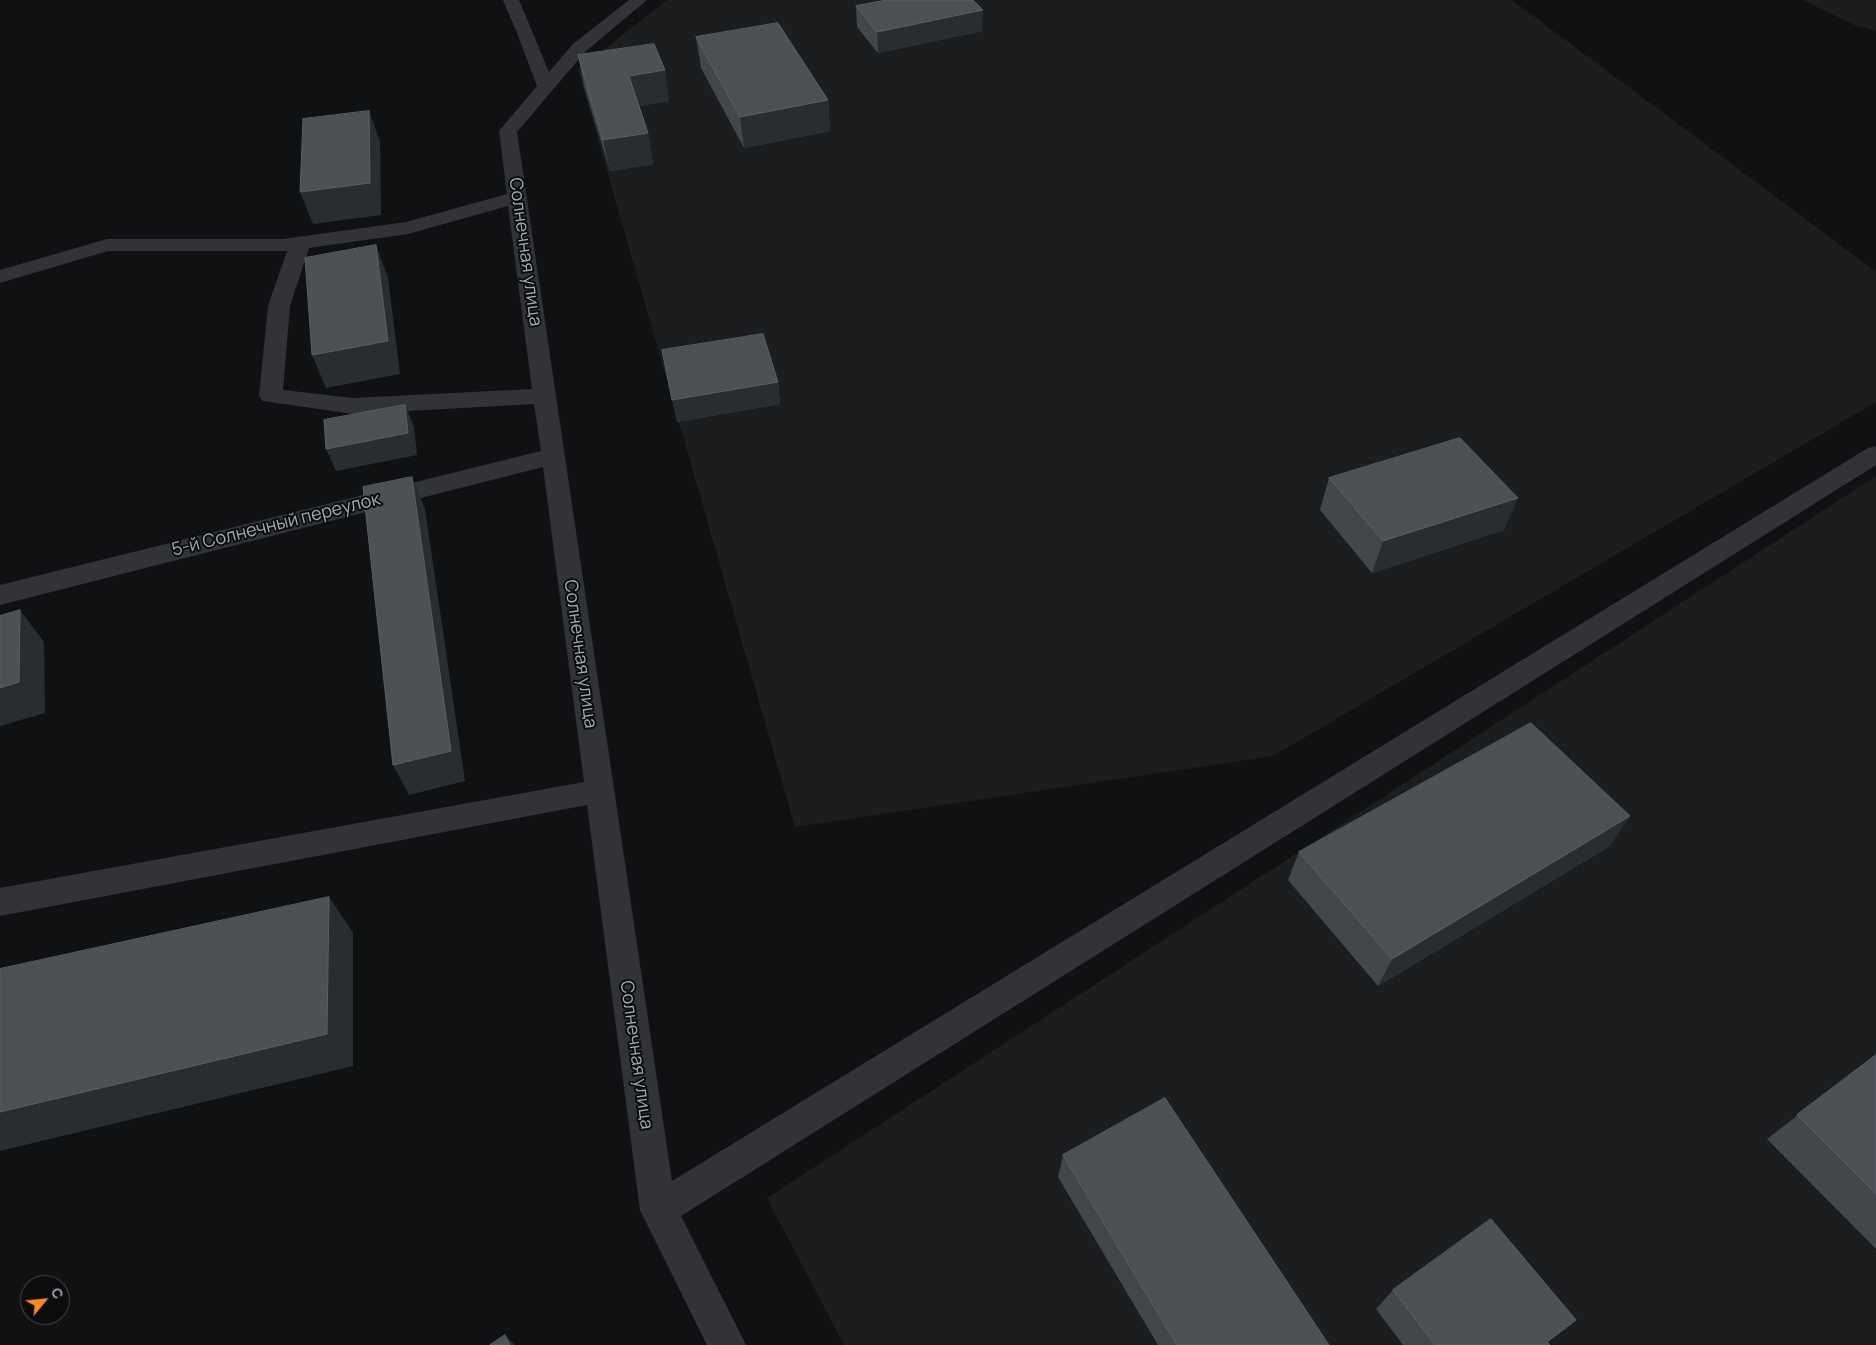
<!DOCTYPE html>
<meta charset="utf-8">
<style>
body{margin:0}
#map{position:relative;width:1876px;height:1345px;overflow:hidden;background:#101112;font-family:Manrope,sans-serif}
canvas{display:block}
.north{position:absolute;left:20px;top:1275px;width:50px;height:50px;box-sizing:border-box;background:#0c0c0d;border:1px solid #474b50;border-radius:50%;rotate:62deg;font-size:14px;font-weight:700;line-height:20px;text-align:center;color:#a0aab5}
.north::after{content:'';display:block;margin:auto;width:18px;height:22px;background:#ff8c1c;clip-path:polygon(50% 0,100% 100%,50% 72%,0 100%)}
</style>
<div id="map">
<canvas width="1876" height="1345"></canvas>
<div class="north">С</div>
</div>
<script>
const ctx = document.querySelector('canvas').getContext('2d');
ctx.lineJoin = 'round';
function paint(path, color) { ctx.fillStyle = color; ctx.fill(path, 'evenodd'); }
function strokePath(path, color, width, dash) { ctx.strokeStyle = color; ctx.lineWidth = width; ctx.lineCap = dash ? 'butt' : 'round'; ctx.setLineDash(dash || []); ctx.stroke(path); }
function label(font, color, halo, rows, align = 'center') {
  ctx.font = font + ' Manrope,sans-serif'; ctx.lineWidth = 4; ctx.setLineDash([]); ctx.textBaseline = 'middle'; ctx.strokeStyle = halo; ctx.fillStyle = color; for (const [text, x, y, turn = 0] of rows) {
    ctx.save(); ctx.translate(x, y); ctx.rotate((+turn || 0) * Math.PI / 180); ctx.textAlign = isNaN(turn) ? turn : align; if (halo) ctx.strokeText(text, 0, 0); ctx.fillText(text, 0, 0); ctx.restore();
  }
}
const built = new Path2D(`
 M667,0H1512L1876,272V402L1273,756L795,827L578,70Z
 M1803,0H1876V31L1854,25Z
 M1876,476V1345H844L767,1198Z`);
const minor = new Path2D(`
 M503,0H519L549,72L573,44L629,0H647L585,52L517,132L672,1181L1868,448L1876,446V465L681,1216L746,1345H707L640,1210L587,805L0,916V888L584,782L543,467L0,605V585L541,451L534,404L353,414L263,401L259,396L268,306L287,251H108L0,283V270L107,239H283L406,222L507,194L499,131L537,86L517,33ZM508,206L532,389L353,398L283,390L290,306L309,248L408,234Z`);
const wall = new Path2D(`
 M856,6L982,31L878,53L857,27Z
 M696,37L828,100L830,131L744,148L701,68Z
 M578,55L669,101L639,106L648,133L653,164L610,171L584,86Z
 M662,350L778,382L780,404L677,422Z
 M1329,478L1504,530L1372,573L1320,510Z
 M1610,846L1378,986L1288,880L1299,852Z
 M1876,1055V1249L1767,1139Z
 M1063,1155L1329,1345H1158L1058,1177Z
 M1393,1290L1550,1345H1403L1376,1309Z`);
const shadedWall = new Path2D(`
 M983,10L982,31L878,53L877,32Z
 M665,70L669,101L634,107L629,76Z
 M828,100L830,131L744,148L740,117Z
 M369,111L380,142L381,215L313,224L300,192Z
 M648,133L653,164L610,171L603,140Z
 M376,245L388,278L400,374L326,388L312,355Z
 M778,382L780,404L677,422L672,400Z
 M405,405L414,427L417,455L336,471L326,449Z
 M412,477L425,509L465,781L409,795L393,765Z
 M1518,498L1504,530L1372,573L1383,541Z
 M20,610L44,642L45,713L0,726V688Z
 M1630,816L1610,846L1378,986L1392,959Z
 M329,897L353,933V1066L0,1151V1112Z
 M505,1335L515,1345H510Z`);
const building = new Path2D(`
 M887,0H973L983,10L877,32L856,6Z
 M778,23L828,100L740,117L696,37Z
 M654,44L665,70L629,76L648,133L603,140L578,55Z
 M369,111L370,183L300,192L303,119Z
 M376,245L388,341L312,355L305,258Z
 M763,334L778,382L672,400L662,350Z
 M405,405L408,433L326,449L324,420Z
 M1460,438L1518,498L1383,541L1329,478Z
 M412,477L451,751L393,765L363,487Z
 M20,610L19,682L0,688V616Z
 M1531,723L1630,816L1392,959L1299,852Z
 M329,897L327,1034L0,1112V969Z
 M1876,1055V1194L1797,1115Z
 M1165,1098L1329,1345H1177L1063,1155Z
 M1491,1219L1576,1320L1547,1342L1550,1345H1435L1393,1290Z
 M505,1335L510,1345H490Z`);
const streetNames = [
 ["Солнечная улица",525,252,82],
 ["5-й Солнечный переулок",276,525,-14],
 ["Солнечная улица",580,654,82],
 ["Солнечная улица",636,1055,82]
];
paint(built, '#1c1d1f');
paint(minor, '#313338');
paint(wall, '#43464b');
paint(shadedWall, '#2a2d2f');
paint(building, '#4d5156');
strokePath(building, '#5a5f65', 1);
label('18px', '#a0aab5', '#0c0c0d', streetNames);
</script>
